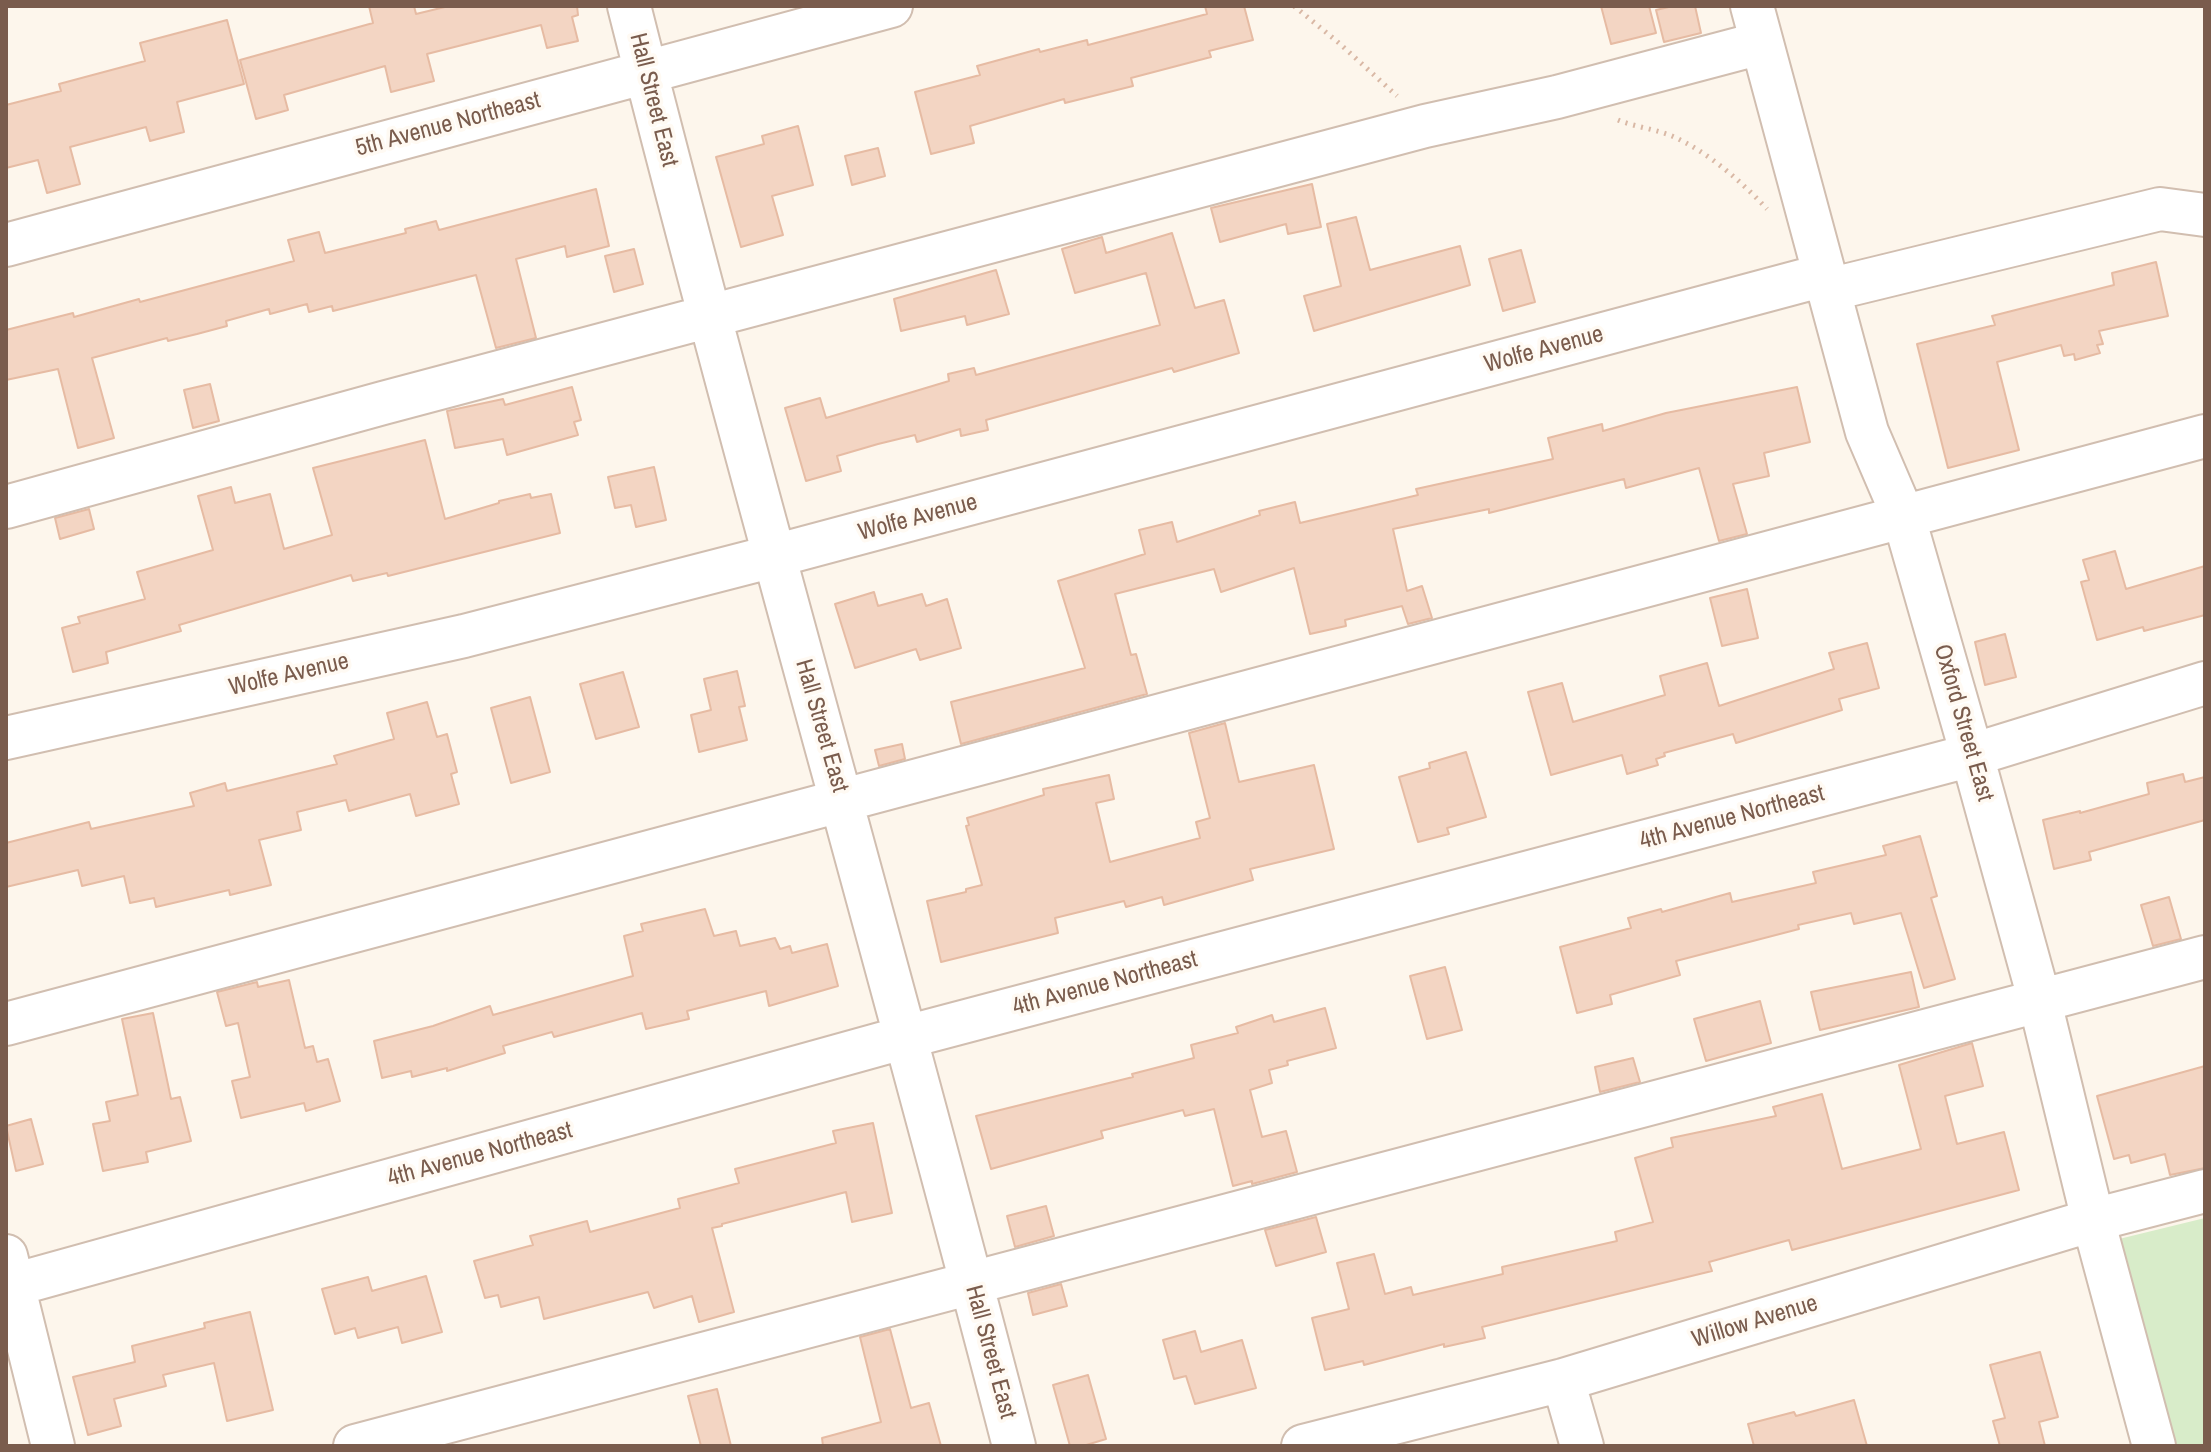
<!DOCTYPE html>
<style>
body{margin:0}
#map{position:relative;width:2211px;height:1452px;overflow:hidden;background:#fdf6ec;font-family:"Archivo Narrow",sans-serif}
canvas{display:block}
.frame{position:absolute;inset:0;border:8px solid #7a5c4d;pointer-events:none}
</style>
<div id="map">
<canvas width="2211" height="1452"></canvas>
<div class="frame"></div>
</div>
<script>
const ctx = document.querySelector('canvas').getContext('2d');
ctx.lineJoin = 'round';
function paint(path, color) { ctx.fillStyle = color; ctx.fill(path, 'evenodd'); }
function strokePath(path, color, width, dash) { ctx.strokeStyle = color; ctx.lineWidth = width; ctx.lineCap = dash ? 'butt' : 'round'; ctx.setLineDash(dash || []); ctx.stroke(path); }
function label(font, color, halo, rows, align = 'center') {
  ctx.font = font + ' "Archivo Narrow",sans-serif'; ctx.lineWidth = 7; ctx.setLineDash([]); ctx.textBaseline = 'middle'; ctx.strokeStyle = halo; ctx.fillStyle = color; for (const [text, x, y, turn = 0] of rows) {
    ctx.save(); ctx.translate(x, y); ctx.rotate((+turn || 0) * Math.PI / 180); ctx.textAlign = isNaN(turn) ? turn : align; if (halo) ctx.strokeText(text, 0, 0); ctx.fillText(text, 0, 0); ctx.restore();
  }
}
const green = new Path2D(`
 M2205,1218V1446H2175L2119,1239Z`);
const building = new Path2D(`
 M369,6H414L416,14L449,6H577L578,15L572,17L578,41L547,48L541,25L427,54L434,81L391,92L385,66L284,95L288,110L256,119L240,60L373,23Z
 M1205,6H1244L1253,40L1209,51L1211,57L1131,78L1133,86L1065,103L1064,99L970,126L974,143L931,154L915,92L980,75L977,66L1039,49L1040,52L1087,40L1088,45L1207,14Z
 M1601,6H1649L1656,33L1611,44Z
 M1673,6H1695L1701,33L1664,42L1656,10Z
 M227,20L244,84L177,102L184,132L150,141L146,127L70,147L80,184L47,193L38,160L6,168V105L61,91L59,84L145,61L140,43Z
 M798,126L813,185L772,196L783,235L741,247L716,157L764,144L762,136Z
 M878,148L885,176L852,185L845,156Z
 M1312,184L1321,227L1288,234L1286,224L1220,242L1211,208Z
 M596,189L609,246L567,257L565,246L516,259L536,338L496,348L476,275L333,311L332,306L309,312L307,304L270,314L269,309L226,321L227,326L197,334L168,341L167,338L92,358L114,438L78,448L58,369L6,380V330L73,313L74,317L139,299L140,302L294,261L288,240L319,232L325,253L406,233L405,229L436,221L439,230Z
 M1356,217L1370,270L1460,246L1470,285L1314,331L1304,296L1341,286L1327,224Z
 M1172,233L1195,308L1224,300L1239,353L1174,372L1172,368L986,420L988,430L961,436L960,429L917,442L915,435L878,444L837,456L841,471L806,481L785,408L820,398L826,418L949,381L948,374L974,368L976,375L1160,325L1146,273L1075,293L1062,249L1102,237L1106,253Z
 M634,249L643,284L614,292L605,256Z
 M1521,250L1535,302L1503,311L1489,259Z
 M2156,262L2168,316L2099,331L2103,344L2097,345L2100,353L2075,360L2074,354L2064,356L2061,345L1997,362L2019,450L1948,468L1917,344L1995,325L1992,316L2114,285L2112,273Z
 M996,270L1009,314L967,325L965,316L901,331L894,299Z
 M210,384L219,421L193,428L184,390Z
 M572,387L581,420L574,422L578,435L507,455L503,439L455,448L447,411L503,399L505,405Z
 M1797,387L1810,442L1764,453L1769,476L1733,484L1747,534L1719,541L1699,468L1626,488L1624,479L1489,513V509L1393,529L1407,591L1422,586L1432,618L1408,624L1402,606L1345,620L1346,626L1310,634L1294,568L1221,592L1214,569L1115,594L1131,655L1136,654L1147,694L961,744L951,702L1085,668L1058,581L1145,554L1139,530L1172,522L1177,542L1260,515L1259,511L1295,502L1300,523L1418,495L1416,489L1553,459L1548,438L1602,424L1603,431L1666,413Z
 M425,440L445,519L499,503V501L530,494L531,498L551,494L560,533L388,576L387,573L353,581L351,575L179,625L181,631L106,652L108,663L73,672L62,628L80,623L78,617L145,599L137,572L213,550L198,496L231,487L235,503L270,494L284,549L332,535L313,468Z
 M654,467L666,520L636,527L631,505L615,508L608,477Z
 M89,509L94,529L60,539L55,518Z
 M2115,551L2126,589L2205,566V615L2144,631L2143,627L2097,640L2081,582L2089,580L2083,560Z
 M1747,589L1758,638L1722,646L1710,598Z
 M874,592L878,606L922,594L926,606L947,599L961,648L920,660L916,649L855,668L835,604Z
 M2005,634L2016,677L1985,685L1975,642Z
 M1867,643L1879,688L1839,699L1842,710L1736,743L1733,734L1664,753L1665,756L1656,759L1658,765L1627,774L1622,755L1551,775L1528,692L1562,683L1573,722L1665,695L1660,676L1707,663L1719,706L1834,669L1829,653Z
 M737,671L745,706L739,707L747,740L699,752L691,715L711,710L704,679Z
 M623,672L639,727L596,739L580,684Z
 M530,697L550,772L511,783L491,708Z
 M427,702L437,737L447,734L457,772L451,774L459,804L416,816L410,794L349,811L346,800L297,812L301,830L259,840L271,885L230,895L229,890L156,907L154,898L130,903L124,876L82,886L78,870L6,887V843L89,822L91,829L194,806L190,793L225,783L227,791L337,764L334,756L394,739L387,713Z
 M1225,723L1239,782L1314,765L1334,849L1250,869L1253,880L1164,905L1162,897L1126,907L1124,901L1055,918L1058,933L941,962L927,901L966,892V889L982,885L966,826L969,825L967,818L1044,795L1043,789L1109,775L1114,799L1096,803L1110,862L1200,838L1196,822L1210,818L1189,733Z
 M902,744L905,759L879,766L875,750Z
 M1466,752L1486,817L1447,828L1449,834L1418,842L1399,777L1430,768L1429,763Z
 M2183,774L2185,782L2205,777V820L2089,852L2091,860L2054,869L2043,820L2080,811V813L2149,794L2147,783Z
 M1920,836L1937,896L1931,898L1955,979L1924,988L1901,913L1854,924L1851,913L1798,925L1799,929L1676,961L1680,975L1610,995L1612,1004L1577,1013L1560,947L1631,928L1628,918L1661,909L1662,912L1730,893L1732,902L1816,883L1813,872L1886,855L1883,846Z
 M2169,897L2181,939L2153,946L2141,905Z
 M705,909L714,936L736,931L740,946L775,938L780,949L790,946L792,953L827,944L838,986L769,1006L766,991L687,1011L689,1019L646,1029L642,1013L554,1037L552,1032L503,1046L505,1053L447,1071V1068L412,1077L411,1071L382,1078L374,1041L433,1026L490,1006L493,1015L633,976L624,936L643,931L641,924Z
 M1445,967L1462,1030L1427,1039L1410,976Z
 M1911,972L1919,1007L1820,1030L1811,992Z
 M289,980L305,1048L313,1046L317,1062L328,1059L340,1101L306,1111L304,1103L241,1118L232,1081L250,1077L238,1023L226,1026L217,992L257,982L258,987Z
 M1760,1001L1771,1043L1706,1061L1694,1019Z
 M1325,1008L1336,1048L1287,1061L1288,1065L1269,1070L1272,1083L1250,1090L1262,1137L1286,1131L1297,1172L1252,1184V1181L1233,1186L1214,1109L1185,1116L1183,1110L1101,1131L1103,1138L991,1169L976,1116L1133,1077L1132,1074L1194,1058L1191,1045L1238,1033L1236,1027L1272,1015L1274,1022Z
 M153,1013L171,1099L180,1097L191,1141L146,1152L148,1162L103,1171L93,1124L110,1121L106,1102L138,1095L122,1019Z
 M1972,1043L1983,1086L1945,1096L1957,1144L2004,1132L2019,1190L1792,1250L1789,1240L1709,1262L1712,1271L1482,1327L1485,1338L1444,1347V1344L1364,1365L1363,1361L1325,1370L1312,1318L1349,1309L1337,1263L1374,1254L1385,1294L1411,1287L1413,1295L1503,1274L1502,1267L1617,1241L1615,1232L1653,1222L1635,1158L1673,1147L1671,1138L1776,1116L1773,1107L1822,1094L1842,1169L1921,1149L1899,1065Z
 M1633,1058L1640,1082L1600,1092L1595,1067Z
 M2205,1066V1168L2170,1175L2165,1154L2131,1163L2129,1155L2114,1159L2097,1096Z
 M31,1119L43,1164L16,1171L6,1126Z
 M873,1123L892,1213L852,1222L846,1192L722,1224V1226L712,1228L734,1312L699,1322L692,1296L654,1308L648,1292L544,1319L539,1297L501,1307L498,1295L485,1298L474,1261L533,1245L530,1236L587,1221L590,1232L680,1208L678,1199L739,1183L735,1169L836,1143L833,1131Z
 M1046,1206L1054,1236L1015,1247L1007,1216Z
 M1316,1217L1326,1252L1276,1266L1265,1230Z
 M426,1276L442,1332L402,1343L398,1327L358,1338L355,1328L335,1334L322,1289L368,1277L372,1291Z
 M1061,1284L1067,1306L1033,1315L1028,1293Z
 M250,1312L273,1410L227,1421L214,1363L163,1375L166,1386L114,1399L121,1426L88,1435L73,1377L135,1362L132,1346L205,1328L204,1323Z
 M890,1329L911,1408L929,1403L941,1446H823L822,1438L881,1422L860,1337Z
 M1195,1331L1201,1352L1242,1340L1256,1388L1195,1404L1186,1376L1174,1379L1163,1340Z
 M2040,1352L2058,1417L2039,1422L2045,1446H2000L1993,1421L2005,1418L1990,1365Z
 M1088,1375L1106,1439L1083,1446H1070L1053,1385Z
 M717,1389L731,1446H701L688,1396Z
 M1854,1400L1867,1446H1754L1748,1424L1794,1412L1796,1416Z`);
const path = new Path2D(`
 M1294,6L1339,43L1397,96
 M1618,120C1635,127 1655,129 1672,136C1708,152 1741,181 1767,209`);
const minor = new Path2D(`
 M629,6C751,488 890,965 1014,1446
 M1752,6L1867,432L1904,518L1972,755L2040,1002L2093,1220L2154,1446
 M6,245L891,6
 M1828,290L2160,209L2205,215
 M6,507L383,403L1425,126L1557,97L1761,43
 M6,738L464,636L774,556L1824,275
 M6,1024L2205,436
 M6,1256L53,1446
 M6,1287L906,1037L1972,755L2205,683
 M1563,1380L1582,1446
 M355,1446L2205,957
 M1303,1446L1563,1380L2093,1220L2205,1191`);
const streetNames = [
 ["Hall Street East",653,100,76],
 ["5th Avenue Northeast",448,125,-15],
 ["Wolfe Avenue",1544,350,-15],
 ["Wolfe Avenue",918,518,-15],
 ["Wolfe Avenue",289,675,-13],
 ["Oxford Street East",1963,723,74],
 ["Hall Street East",821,726,74],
 ["4th Avenue Northeast",1732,818,-15],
 ["4th Avenue Northeast",1105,984,-15],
 ["4th Avenue Northeast",480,1155,-15],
 ["Willow Avenue",1755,1322,-17],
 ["Hall Street East",990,1352,75]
];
paint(green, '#d8ecc9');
paint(building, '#f3d5c3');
strokePath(building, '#e6bba3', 2);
strokePath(minor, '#d1beb0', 46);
strokePath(path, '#d9b8a5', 5, [2, 6]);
strokePath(minor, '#fff', 42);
label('24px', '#7a5c4d', '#fffaf3', streetNames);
</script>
